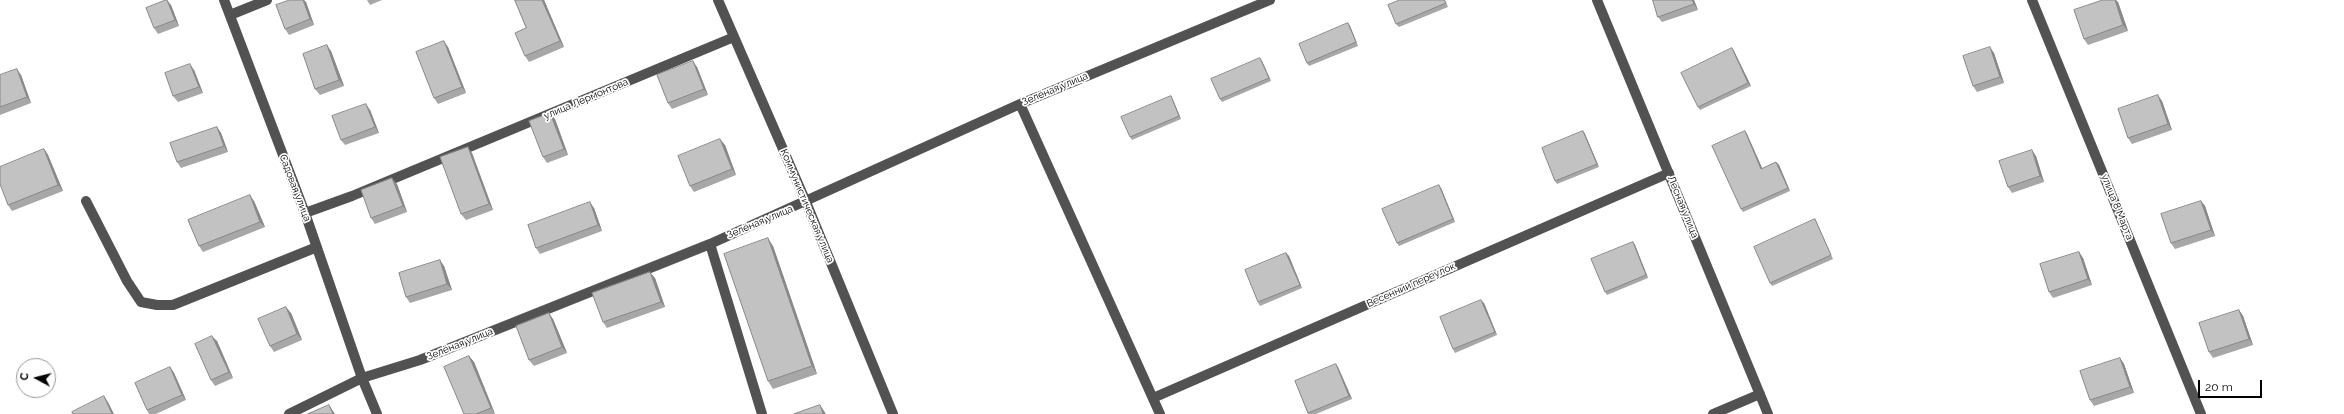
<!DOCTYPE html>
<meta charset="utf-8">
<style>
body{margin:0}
#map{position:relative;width:2344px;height:414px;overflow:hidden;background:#fff;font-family:Raleway,sans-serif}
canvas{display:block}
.north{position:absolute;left:16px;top:358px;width:40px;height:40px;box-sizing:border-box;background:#fff;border:1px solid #999;border-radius:50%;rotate:277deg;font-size:11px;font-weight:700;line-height:16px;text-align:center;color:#000}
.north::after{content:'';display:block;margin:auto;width:14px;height:18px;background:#000;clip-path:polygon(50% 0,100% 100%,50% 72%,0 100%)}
.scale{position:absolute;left:2198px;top:380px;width:64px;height:18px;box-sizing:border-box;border:2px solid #000;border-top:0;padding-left:5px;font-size:12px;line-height:14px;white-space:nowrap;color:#000;-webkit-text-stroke:3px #fff;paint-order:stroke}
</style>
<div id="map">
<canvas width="2344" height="414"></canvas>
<div class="north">С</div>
<div class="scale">20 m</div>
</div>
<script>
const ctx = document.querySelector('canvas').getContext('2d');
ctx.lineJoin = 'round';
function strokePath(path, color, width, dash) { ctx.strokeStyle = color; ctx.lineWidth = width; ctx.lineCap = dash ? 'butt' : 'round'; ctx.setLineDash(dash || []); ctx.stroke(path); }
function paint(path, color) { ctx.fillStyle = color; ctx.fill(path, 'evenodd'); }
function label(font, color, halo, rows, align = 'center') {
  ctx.font = font + ' Raleway,sans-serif'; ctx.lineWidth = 3.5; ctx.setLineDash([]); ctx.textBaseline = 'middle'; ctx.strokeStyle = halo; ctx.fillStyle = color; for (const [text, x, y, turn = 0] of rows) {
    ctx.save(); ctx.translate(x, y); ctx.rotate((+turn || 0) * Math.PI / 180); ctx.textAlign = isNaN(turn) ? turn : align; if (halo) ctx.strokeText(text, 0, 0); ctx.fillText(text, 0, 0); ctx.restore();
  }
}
const minor = new Path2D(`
 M224,0L305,213L362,378L377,414
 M718,0L806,202L893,414
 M1597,0L1768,414
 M2032,0L2201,414
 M230,15L267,0
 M1020,104L1160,414
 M86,201L127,281L141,302L157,305H173L317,247
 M305,213L352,196L734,37
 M710,244L762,414
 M1153,398L1669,173
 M289,414L362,378L420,360L710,244L1020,104L1270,0
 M1713,414L1760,394`);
const wall = new Path2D(`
 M367,0H382L370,5Z
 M515,0H544L564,47L529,62L525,56L526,28Z
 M1445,0L1448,7L1399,27L1396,24Z
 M1653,0H1694L1698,10L1662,22L1658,17Z
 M306,2L314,25L289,35L285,29Z
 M2118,2L2128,31L2088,45L2084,39Z
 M171,5L179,26L158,34L154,28Z
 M1348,23L1350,26L1358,46L1309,66L1307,63Z
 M448,47L466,93L438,104L434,98Z
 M1732,48L1734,51L1751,86L1700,110L1698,107Z
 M331,51L344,86L320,95L315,89Z
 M1994,53L2004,83L1977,92L1973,86Z
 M1262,61L1271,81L1222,102L1220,99Z
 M697,67L708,95L672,109L668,103Z
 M194,70L203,93L178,102L173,96Z
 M0,75H21L31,103L0,115Z
 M1171,96L1173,100L1181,119L1132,140L1130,137Z
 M2162,101L2172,130L2132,144L2128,138Z
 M370,110L379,133L345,145L341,140Z
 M555,119L568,155L547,163L543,157Z
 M217,127L221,133L228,152L181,168L177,162Z
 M1583,131L1585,134L1599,167L1557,184L1555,181Z
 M1745,131L1747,134L1762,169L1776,162L1779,165L1790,191L1743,212L1741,209Z
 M725,145L736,175L694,192L690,186Z
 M44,149L48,155L63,191L12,211L8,205Z
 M472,153L493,210L466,220L461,214Z
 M2036,156L2044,182L2012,193L2008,187Z
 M397,184L407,212L375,224L371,218Z
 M1441,188L1455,222L1399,246L1397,243Z
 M254,201L265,227L203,252L199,246Z
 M2201,201L2205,206L2215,236L2175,249L2171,243Z
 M594,208L602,231L540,254L536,248Z
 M1815,219L1817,223L1833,259L1772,286L1770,283Z
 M1633,242L1635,245L1648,278L1607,295L1605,292Z
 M773,246L817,374L773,389L768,381Z
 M2079,252L2083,258L2092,285L2053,298L2049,292Z
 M1286,253L1289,256L1302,288L1260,306L1258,302Z
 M444,266L452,290L410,303L406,297Z
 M655,278L665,307L607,328L603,322Z
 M1484,303L1497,335L1455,353L1453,349Z
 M2239,310L2243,316L2253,345L2213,358L2209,352Z
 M291,313L302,340L274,352L270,346Z
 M553,319L567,353L534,366L529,360Z
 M217,341L233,378L215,386L211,380Z
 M469,356L474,362L495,414H464Z
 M2120,358L2124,364L2134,393L2094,406L2090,400Z
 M170,367L174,373L186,400L156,414H149L147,410Z
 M1338,367L1352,399L1316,414H1308L1295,381Z`);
const shadedWall = new Path2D(`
 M167,0L171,5L179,26L175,20Z
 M303,0H304L306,2L314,25L310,19Z
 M542,0H544L564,47L560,41Z
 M1692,0H1694L1698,10L1694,4Z
 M2115,0H2116L2118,2L2128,31L2123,25Z
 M1348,23L1350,26L1358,46L1356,42Z
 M444,41L448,47L466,93L462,87Z
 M327,45L331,51L344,86L339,80Z
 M1990,47L1994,53L2004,83L2000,77Z
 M1732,48L1734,51L1751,86L1748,83Z
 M1260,58L1262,61L1271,81L1269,78Z
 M693,61L697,67L708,95L704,89Z
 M190,64L194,70L203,93L199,87Z
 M17,69L21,75L31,103L27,97Z
 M2158,95L2162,101L2172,130L2168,124Z
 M1171,96L1173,100L1181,119L1179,116Z
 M366,104L370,110L379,133L375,127Z
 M550,113L555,119L568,155L564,149Z
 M217,127L221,133L228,152L224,146Z
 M1583,131L1585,134L1599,167L1597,164Z
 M1745,131L1747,134L1764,172L1761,169Z
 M720,139L725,145L736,175L732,169Z
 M468,147L472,153L493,210L489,204Z
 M44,149L48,155L63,191L58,185Z
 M2032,150L2036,156L2044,182L2040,176Z
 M1776,162L1779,165L1790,191L1788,188Z
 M392,178L397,184L407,212L403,206Z
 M1439,185L1441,188L1455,222L1453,219Z
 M250,195L254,201L265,227L260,222Z
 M2201,201L2205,206L2215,236L2211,230Z
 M590,202L594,208L602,231L598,225Z
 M768,238L773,246L817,374L812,366Z
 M1633,242L1635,245L1648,278L1646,275Z
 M2079,252L2083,258L2092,285L2088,279Z
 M1286,253L1289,256L1302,288L1300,285Z
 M440,260L444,266L452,290L447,284Z
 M650,272L655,278L665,307L661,302Z
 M1481,300L1484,303L1497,335L1495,332Z
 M286,307L291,313L302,340L297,334Z
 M2239,310L2243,316L2253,345L2249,339Z
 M549,313L553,319L567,353L562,347Z
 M212,336L217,341L233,378L229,372Z
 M469,356L474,362L495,414L491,408Z
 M2120,358L2124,364L2134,393L2130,387Z
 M1336,364L1338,367L1352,399L1349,396Z
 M170,367L174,373L186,400L182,395Z
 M104,396L108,402L114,414H112Z
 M329,405L335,414H333Z
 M820,405L826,414H823Z`);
const building = new Path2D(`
 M166,0H167L175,20L154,28L146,8Z
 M290,0H303L310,19L285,29L276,5Z
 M515,0H542L560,41L525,56L515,33L526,28Z
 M1400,0H1444L1446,3L1396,24L1388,5Z
 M1653,0H1692L1694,4L1658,17Z
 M2103,0H2115L2123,25L2084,39L2074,10Z
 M1348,23L1356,42L1307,63L1299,44Z
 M444,41L462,87L434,98L416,52Z
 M327,45L339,80L315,89L303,54Z
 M1990,47L2000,77L1973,86L1963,56Z
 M1732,48L1748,83L1698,107L1681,73Z
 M1260,58L1269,78L1220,99L1211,79Z
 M693,61L704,89L668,103L657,75Z
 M190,64L199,87L173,96L165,73Z
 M17,69L27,97L0,107V75Z
 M2158,95L2168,124L2128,138L2118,109Z
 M1171,96L1179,116L1130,137L1121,117Z
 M366,104L375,127L341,140L332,116Z
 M550,113L564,149L543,157L529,121Z
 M217,127L224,146L177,162L170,143Z
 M1583,131L1597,164L1555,181L1542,148Z
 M1745,131L1761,169L1776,162L1788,188L1741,209L1712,146Z
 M720,139L732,169L690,186L678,156Z
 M468,147L489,204L461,214L440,157Z
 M44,149L58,185L8,205L0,184V167Z
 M2032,150L2040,176L2008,187L1999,161Z
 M392,178L403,206L371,218L361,190Z
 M1439,185L1453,219L1397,243L1382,209Z
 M250,195L260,222L199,246L188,220Z
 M2201,201L2211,230L2171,243L2161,214Z
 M590,202L598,225L536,248L528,225Z
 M1815,219L1831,255L1770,283L1754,247Z
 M768,238L812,366L768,381L724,254Z
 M1633,242L1646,275L1605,292L1591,259Z
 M2079,252L2088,279L2049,292L2040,264Z
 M1286,253L1300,285L1258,302L1245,270Z
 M440,260L447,284L406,297L399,273Z
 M650,272L661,302L603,322L592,293Z
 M1481,300L1495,332L1453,349L1440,317Z
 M286,307L297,334L270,346L258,319Z
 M2239,310L2249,339L2209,352L2199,323Z
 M549,313L562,347L529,360L516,326Z
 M212,336L229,372L211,380L195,344Z
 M469,356L491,408L476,414H464L444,367Z
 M2120,358L2130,387L2090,400L2080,371Z
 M1336,364L1349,396L1308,413L1295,381Z
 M170,367L182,395L147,410L135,383Z
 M104,396L112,414H73L72,412Z
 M329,405L333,414H308Z
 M820,405L823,414H794Z`);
const streetNames = [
 ["Зелёная улица",1055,89,-23],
 ["улица Лермонтова",586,99,-23],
 ["Садовая улица",295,188,69],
 ["Коммунистическая улица",807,206,67],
 ["Лесная улица",1683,207,68],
 ["улица 8 Марта",2117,207,68],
 ["Зелёная улица",760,222,-23],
 ["Весенний переулок",1411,285,-24],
 ["Зелёная улица",460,344,-22]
];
strokePath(minor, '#525252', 10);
paint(wall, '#a7a7a7');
paint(shadedWall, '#888');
paint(building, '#c2c2c2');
strokePath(building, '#888', 1);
label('10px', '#000', '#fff', streetNames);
</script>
